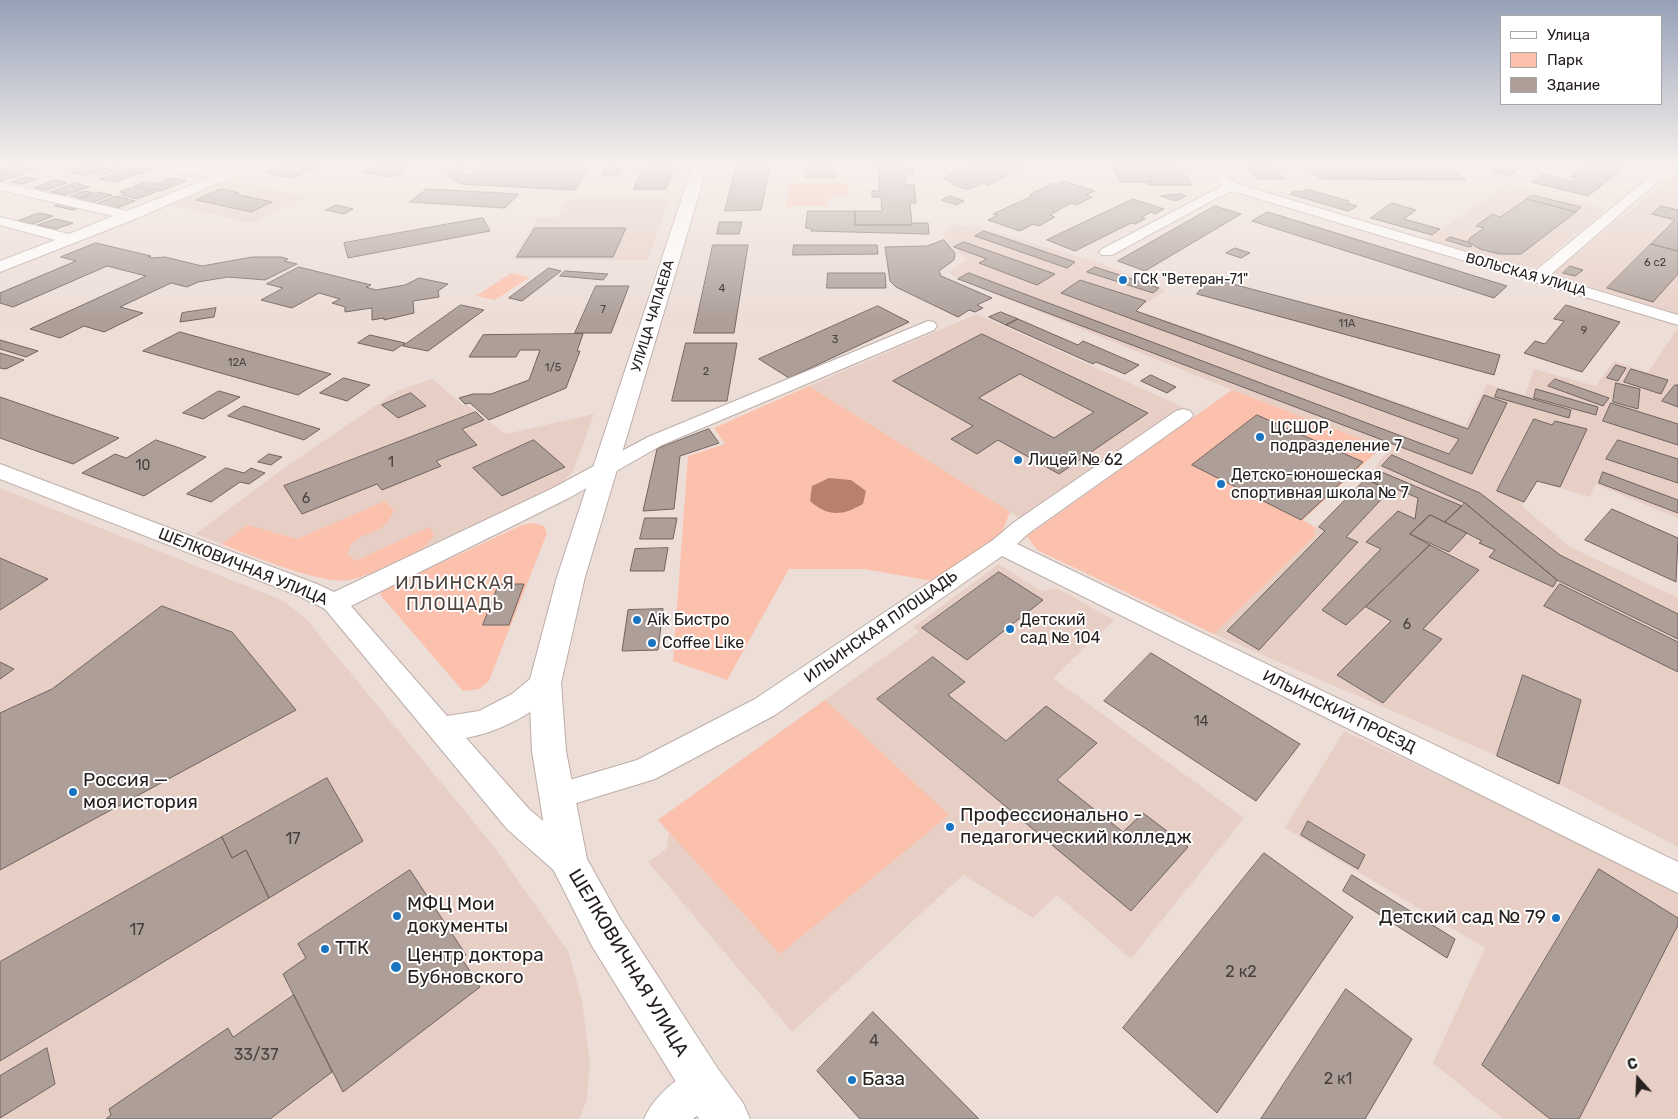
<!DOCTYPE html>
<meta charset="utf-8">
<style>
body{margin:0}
#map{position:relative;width:1678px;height:1119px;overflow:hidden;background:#edddd7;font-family:Rubik,sans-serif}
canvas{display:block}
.legend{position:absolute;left:1500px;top:15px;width:162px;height:90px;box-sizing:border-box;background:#fff;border:1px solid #a8a6a5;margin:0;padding:6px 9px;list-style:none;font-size:15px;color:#26201e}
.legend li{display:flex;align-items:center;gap:10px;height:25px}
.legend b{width:25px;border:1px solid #a8a6a5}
.north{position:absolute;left:1613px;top:1054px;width:50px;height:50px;-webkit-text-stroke:4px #fff;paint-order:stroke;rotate:340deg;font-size:14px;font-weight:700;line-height:20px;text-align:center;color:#26201e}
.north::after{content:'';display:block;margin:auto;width:18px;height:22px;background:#26201e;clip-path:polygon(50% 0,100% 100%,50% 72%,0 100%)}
</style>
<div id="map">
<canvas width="1678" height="1119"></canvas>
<ul class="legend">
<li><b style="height:6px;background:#fff"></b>Улица</li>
<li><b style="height:14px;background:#fcc1ad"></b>Парк</li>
<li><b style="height:14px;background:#ad9e98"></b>Здание</li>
</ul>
<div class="north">С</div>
</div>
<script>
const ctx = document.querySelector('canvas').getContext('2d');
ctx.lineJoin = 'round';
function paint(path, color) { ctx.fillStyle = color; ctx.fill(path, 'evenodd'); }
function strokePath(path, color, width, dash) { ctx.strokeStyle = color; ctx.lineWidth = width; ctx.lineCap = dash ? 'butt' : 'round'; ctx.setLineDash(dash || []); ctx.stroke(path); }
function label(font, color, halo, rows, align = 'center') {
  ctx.font = font + ' Rubik,sans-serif'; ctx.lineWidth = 4; ctx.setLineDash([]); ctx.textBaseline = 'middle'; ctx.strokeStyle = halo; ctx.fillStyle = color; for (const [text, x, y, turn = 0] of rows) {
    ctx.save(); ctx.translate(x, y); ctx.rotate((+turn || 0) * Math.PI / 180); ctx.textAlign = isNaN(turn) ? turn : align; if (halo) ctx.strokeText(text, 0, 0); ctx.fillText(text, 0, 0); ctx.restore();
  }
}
const built = new Path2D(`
 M1678,172V314L1557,276L1554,272Z
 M227,180L308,196L250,223L168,204Z
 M1508,184L1606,209L1536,267L1516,266L1425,240Z
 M576,198L669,199L648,260L512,259L538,217H558L567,202Z
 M956,224L989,230L1103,264L1166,290L1137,310L1465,426L1487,384L1525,395L1534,369L1596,386L1614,361L1648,372L1678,328V518L1595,484L1590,497L1537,481L1522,506L1570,547L1678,598V847L1559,784L1497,756L1214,634L1316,535L1312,532L1316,528L1375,468L1388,450L1232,390L958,279L948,272L966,259L945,240L944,232Z
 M977,314L1183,407L1022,520L809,386Z
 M432,379L463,405H467L506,434L594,414L573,472L559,485L365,575L349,580L328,579L310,575L195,534L280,471L397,391Z
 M0,488L284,601L306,619L492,844L568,951L582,1000L590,1063L587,1100L579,1119H0Z
 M999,564L1041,591L1057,588L1114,620L1053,678L1244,818L1131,959L1057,895L1033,918L963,875L792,1032L648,862L666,849L669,833L658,820L919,632L913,627Z
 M1344,731L1678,888V1119H1503L1433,1063L1485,948L1285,828Z`);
const green = new Path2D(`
 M789,183H848V197H829L828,206H786Z
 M511,273L530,277L495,300L476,296Z
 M809,386L1010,512L1001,534L932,581L865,569H789L727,680L673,661L688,456L725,444L714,428Z
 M1232,390L1382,447L1303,520L1316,528L1313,532L1317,534L1214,634L1037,550L1027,536Z
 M385,501L394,511C391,516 388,522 385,525C372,536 351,534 348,554L355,561L429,527L434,535C426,550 411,554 397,561C382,568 366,576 350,580C320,585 251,555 221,544L248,525L297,539Z
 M533,523L544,526L547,533L489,681L479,689L463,691L381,596V591L522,525Z
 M825,700L949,815L780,954L658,820Z`);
const water = new Path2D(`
 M829,478L851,480L866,491L863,504C842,516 828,517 810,501L812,486Z`);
const building = new Path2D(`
 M15,164L25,165L0,176V170Z
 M109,164L86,175L71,173L78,170L72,169L82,165Z
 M117,164L125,166L102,175L93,173Z
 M287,164H323L292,178L267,173Z
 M373,164H406V171L388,177L363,172L373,167Z
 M456,164H469L460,175H472L483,164H585L582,169H588L575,190L461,184L447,175Z
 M645,164H675L666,189H634Z
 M737,164H770L761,210L725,211Z
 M807,164H835V178H806Z
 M872,164H908L909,169H913L914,174H905L906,185H914L916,203H910L912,225H855V211H882L881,197H872V191H879V170H872Z
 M969,164H1019L1023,167L1014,172L1009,171L1006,173L1009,174L989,185L984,183L972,188L966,189L953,185L955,184L943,179Z
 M1111,164H1141L1143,167L1148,168L1154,176H1148L1152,182H1120Z
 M1141,164H1177L1192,185H1147L1145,182H1152L1148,176H1154L1148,168L1143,167Z
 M1244,164H1270L1284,179H1257Z
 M1588,164H1629L1588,196L1532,182L1544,174L1571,182L1576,178L1571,177Z
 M135,166L152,170L141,174L124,170Z
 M606,167H622L619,175H602Z
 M1500,167L1516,171L1509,176L1493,172Z
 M25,168L34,170L0,181V177Z
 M1310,170H1454L1466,180L1320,179Z
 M122,171L137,174L115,182L100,179Z
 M27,177L36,179L22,184L12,182Z
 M171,178L186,181L160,191L134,186L145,182L155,184Z
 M56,180L67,183L46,190L34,188Z
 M1063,181L1095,191L1086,195L1092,197L1077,205L1071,203L1050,215L1055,217L1039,226L1033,224L1020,231L988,220L998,215L993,214L1032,196L1030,195L1036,191L1048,187H1046L1053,183L1057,185Z
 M75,183L89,187L65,195L51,192Z
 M133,187L155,192L137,199L121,195L126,193L120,192Z
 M221,189L239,193L235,194L272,202L251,212L196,200Z
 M427,189L519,194L505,208L410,202Z
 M1306,189L1349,201L1347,203L1357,206L1348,211L1290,194L1296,191L1302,192Z
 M85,191L93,193L79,198L71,196Z
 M98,192L112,195L91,203L77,200Z
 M1181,194L1186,196L1175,201L1161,196Z
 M1532,195L1581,207L1576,212L1527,199Z
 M117,196L135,201L114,209L96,204Z
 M950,196L964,201L956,205L942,200Z
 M1133,199L1164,209L1155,214L1151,212L1141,218L1145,219L1135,224L1131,223L1075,251L1047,240Z
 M1527,199L1576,212L1521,254H1499L1480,249L1468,242L1470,238L1484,228L1476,226L1492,214L1500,217Z
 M64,203L82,207L73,210L55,206Z
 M1392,203L1416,210L1404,219L1440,229L1432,235L1371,218Z
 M336,205L353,209L344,214L326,210Z
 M1215,206L1241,214L1145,271L1118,261Z
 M1661,206L1678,210V251L1651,244L1675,220L1652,214Z
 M808,211H855V225H912V223H928L929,234L811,231L812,229L806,228Z
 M1268,212L1507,286L1494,298L1252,221Z
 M39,213L53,216L33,224L18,221Z
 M483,218L490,231L348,258L344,243Z
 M55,219L73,223L56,229L38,225Z
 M720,222H742L739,234H717Z
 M535,228H626L613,257H517Z
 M984,231L1075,262L1067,268L975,236Z
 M1450,237L1468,242L1472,246L1469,247L1446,240Z
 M944,240L955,253L954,260L939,271L941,276L992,298L977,305L983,308L975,312L969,310L958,317L896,287L890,281L885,247L927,246Z
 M964,242L1055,274L1037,285L979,263L987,259L954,247Z
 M96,243L151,256L148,257L152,258L165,257L202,266L252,257H281L288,259L284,261L297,264L265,280L228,277L198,282L187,287L171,283L120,307L143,313L104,332L84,326L60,338L30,329L146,276L107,266L13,307L0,303V293L76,261L61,257Z
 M1651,244L1678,251V274L1653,302L1607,288Z
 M713,245H748L734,333H694Z
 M794,245H877L878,254L793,255Z
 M1235,248L1250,253L1241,258L1226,253Z
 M1570,266L1583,270L1575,276L1563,273Z
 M299,267L371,285L366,287L376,290L405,285L419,278L448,284L438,291L439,297L413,301L414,313L384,320V318L372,320V308L345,312V307L332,303L340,299L319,293L292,308L261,300L283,288L267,284Z
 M1095,267L1159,288L1153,293L1087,272Z
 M549,268L561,271L522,301L509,298Z
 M565,271L608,274L603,280L560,276Z
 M828,273H885L886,288H827Z
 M969,273L1449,454L1459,439L1061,293L1080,280L1146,301L1136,311L1468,429L1484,395L1507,403L1472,474L958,279Z
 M1210,278L1500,355L1494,375L1197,294Z
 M596,286H629L611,333H575Z
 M461,305L484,310L428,351L403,346Z
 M1566,305L1620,322L1582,372L1524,353L1535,341L1545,344L1564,321L1554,319Z
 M878,306L909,322L789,378L759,359Z
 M216,308L214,317L180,322L182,313Z
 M1001,312L1018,319L1006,325L989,317Z
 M1018,319L1078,345L1083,341L1139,365L1125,374L1096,362L1093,364L1006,325Z
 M180,332L331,374L298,395L143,351Z
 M583,334L577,351H580L566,388L489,420L470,403L465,404L459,398L473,394H491L529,380L540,350H520L516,357H469L483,335Z
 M982,334L1117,398L1148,413L1059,474L998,440L977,454L951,439L973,426L893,381ZM1020,374L1094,412L1054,438L979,398Z
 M370,335L405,343L393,351L358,343Z
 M0,340L38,351L26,357L0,349Z
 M686,343H737L727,401H672Z
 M0,353L24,360L6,369L0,368Z
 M1616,365L1626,368L1618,381L1607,378Z
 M1631,369L1668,380L1661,394L1624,382Z
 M1151,375L1176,387L1167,393L1141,381Z
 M344,378L370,385L347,401L320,393Z
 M1555,379L1609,398L1603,406L1548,386Z
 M1616,383L1640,389L1638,409L1613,402Z
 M1675,385H1678V407L1662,401Z
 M1498,389L1571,410L1569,418L1495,397Z
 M1536,389L1598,407L1596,415L1534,398Z
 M219,391L240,397L203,419L183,413Z
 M411,393L426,406L398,418L382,405Z
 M0,397L119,438L73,464L0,438Z
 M1611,403L1678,424V445L1603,421Z
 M244,406L320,429L304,440L228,416Z
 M476,412L484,420L462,429L477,445L436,461L441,466L382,490L377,484L302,514L284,486Z
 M1257,415L1363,462L1301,520L1192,465Z
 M1534,419L1552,425L1555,421L1587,429L1560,487L1537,481L1524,502L1497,491Z
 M709,429L719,443L680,456L674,509L643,511L657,449Z
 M156,440L206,457L144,496L82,473L115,454L126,458Z
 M534,440L565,467L502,496L473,468Z
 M1618,440L1678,459V483L1606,459Z
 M269,454L282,457L271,465L258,462Z
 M1392,455L1480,493L1560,555L1678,614V639L1557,580L1465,503L1382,466Z
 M226,468L244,473L251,468L265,473L249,484L240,482L211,502L187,494Z
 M1377,470L1462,506L1445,522L1430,515L1410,534L1430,545L1346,625L1322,610L1381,549L1366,542L1398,511L1415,519L1418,498L1394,488L1390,490L1366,479Z
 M1603,472L1678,500V513L1599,483Z
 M1366,479L1390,490L1346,537L1358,542L1259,650L1227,631L1325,531L1319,527Z
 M1465,503L1557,580L1553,587L1489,557L1495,550L1479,543L1482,541L1445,522Z
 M1612,509L1678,538L1676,582L1585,540Z
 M1430,515L1467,533L1449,552L1410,534Z
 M645,518H677L673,539H640Z
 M1430,545L1479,570L1423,629L1442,639L1383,703L1337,675L1391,621L1366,607Z
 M668,548L664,571H630L635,549Z
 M0,558L48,579L0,610Z
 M999,572L1043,600L967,660L922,628Z
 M499,584H524L509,625H483Z
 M1560,584L1678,642V672L1544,606Z
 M162,606L232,632L296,710L0,870V713L52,689Z
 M663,609L658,650L622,651L628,610Z
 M1151,653L1300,744L1256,801L1104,701Z
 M933,657L965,682L948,695L1006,741L1046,706L1097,743L1057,780L1123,832L1143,813L1188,847L1131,911L877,699Z
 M0,662L14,669L0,679Z
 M1523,675L1581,700L1559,784L1497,756Z
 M327,778L363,841L269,898L246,850L232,858L222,837Z
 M1308,821L1365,855L1358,869L1301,835Z
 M222,837L232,858L246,850L269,898L0,1061V962Z
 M1264,853L1353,917L1217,1113L1123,1028Z
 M1599,869L1678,918V925L1579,1119H1550L1482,1065Z
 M410,870L466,955L462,959L480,987L343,1092L283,974L306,958L298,944Z
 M1352,875L1455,939L1447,958L1343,891Z
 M1346,989L1412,1039L1365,1119H1261Z
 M294,995L332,1072L270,1119H106L111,1115L109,1109L228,1028L233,1037Z
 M873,1012L979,1119H860L817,1071Z
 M47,1048L55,1084L0,1118V1076Z`);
const minor = new Path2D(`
 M142,164H185L225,172L243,164H262L135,219L0,272V261L55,240L0,225V217L69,234L113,216L0,190V182L127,211L212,177L148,168Z
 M1205,164H1218L1231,180L1244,186L1534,272L1665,164H1678L1549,276L1678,315V325L1233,191L1217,198L1112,255H1102L1099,252L1102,249L1222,186Z
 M928,321L934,322L937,326L934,330L662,445L569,498L351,606L447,716L479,711L512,694L535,675L545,672L555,675L559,683C544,711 496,733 466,738L529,809L580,852L585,863L580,874L569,878L558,874L507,829L325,609L299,596L0,479V464L317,584L334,592L553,488L648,437Z
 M1183,409L1190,411L1193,415L1190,419L1029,533L1017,544L1678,862V893L1002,556L775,715L655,779L557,809L546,805L542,796L546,787L637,760L755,699L993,540L1013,523L1176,411Z
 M702,1066L716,1071L721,1085L716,1099L693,1119H644C654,1096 679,1075 702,1066Z`);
const tertiary = new Path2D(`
 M693,164H708L585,577L561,683L566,751L587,859L620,918L718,1069L743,1103L750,1119H699L592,946L550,863L532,751L529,683L557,577Z`);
const markers = [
 [1123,280,5,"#1b74c1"],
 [1260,437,5,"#1b74c1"],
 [1018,460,5,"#1b74c1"],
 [1221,484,5,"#1b74c1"],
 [637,620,5,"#1b74c1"],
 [1010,629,5,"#1b74c1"],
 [652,643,5,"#1b74c1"],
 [73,792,5,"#1b74c1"],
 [950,827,5,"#1b74c1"],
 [397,916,5,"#1b74c1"],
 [1556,918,5,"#1b74c1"],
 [325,949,5,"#1b74c1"],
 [396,967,6,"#1b74c1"],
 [852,1080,5,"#1b74c1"]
];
const farNumbernames = [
 ["6 с2",1655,263],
 ["4",722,289],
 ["7",603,310],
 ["11А",1347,324],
 ["9",1584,331],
 ["3",835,340],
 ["12А",237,363],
 ["1/5",553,368],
 ["2",706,372]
];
const farStreetnames = [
 ["ВОЛЬСКАЯ УЛИЦА",1526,275,16],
 ["УЛИЦА ЧАПАЕВА",653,316,-73]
];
const farPoinames = [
 ["ГСК \"Ветеран-71\"",1133,280]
];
const numberNames = [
 ["1",391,463],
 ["10",143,466],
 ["6",306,499],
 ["6",1407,625],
 ["14",1201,722]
];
const poiNames = [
 ["ЦСШОР,",1270,428],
 ["подразделение 7",1270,446],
 ["Лицей № 62",1028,460],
 ["Детско-юношеская",1231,475],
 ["спортивная школа № 7",1231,493],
 ["Aik Бистро",647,620],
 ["Детский",1020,620],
 ["сад № 104",1020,638],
 ["Coffee Like",662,643]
];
const streetNames = [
 ["ШЕЛКОВИЧНАЯ УЛИЦА",243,567,22],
 ["ИЛЬИНСКАЯ ПЛОЩАДЬ",881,627,-35],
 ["ИЛЬИНСКИЙ ПРОЕЗД",1339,712,26]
];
const nearNumbernames = [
 ["17",293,839],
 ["17",137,930],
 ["2 к2",1241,972],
 ["4",874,1041],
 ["33/37",256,1055],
 ["2 к1",1338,1079]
];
const neighbourhoodNames = [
 ["ИЛЬИНСКАЯ",455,584],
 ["ПЛОЩАДЬ",455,605]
];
const nearPoinames = [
 ["Россия —",83,781],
 ["моя история",83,803],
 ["Профессионально -",960,816],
 ["педагогический колледж",960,838],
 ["МФЦ Мои",407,905],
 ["документы",407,927],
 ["Детский сад № 79",1546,918,"right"],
 ["ТТК",335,949],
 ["Центр доктора",407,956],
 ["Бубновского",407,978],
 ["База",862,1080]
];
const nearStreetnames = [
 ["ШЕЛКОВИЧНАЯ УЛИЦА",628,963,59]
];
paint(built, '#e7cfc6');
paint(green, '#fcc1ad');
paint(water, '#b8816e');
paint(building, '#ad9e98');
strokePath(building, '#71635e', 1);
strokePath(minor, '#bdada8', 2);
strokePath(tertiary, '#bdada8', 2);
paint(minor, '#fff');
paint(tertiary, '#fff');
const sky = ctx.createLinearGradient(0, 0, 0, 321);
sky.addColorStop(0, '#95a0b7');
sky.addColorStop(0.51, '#f7f0ed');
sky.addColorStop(1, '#f7f0ed00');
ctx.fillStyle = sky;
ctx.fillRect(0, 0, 1678, 321);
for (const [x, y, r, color] of markers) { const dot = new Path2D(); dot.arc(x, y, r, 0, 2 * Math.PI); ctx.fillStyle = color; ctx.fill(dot); strokePath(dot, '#fff', 2); }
label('11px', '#48403c', null, farNumbernames);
label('14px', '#26201e', '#fff', farStreetnames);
label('14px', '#26201e', '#fff', farPoinames, 'left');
label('14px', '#48403c', null, numberNames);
label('16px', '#26201e', '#fff', poiNames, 'left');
label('16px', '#26201e', '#fff', streetNames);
label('16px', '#48403c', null, nearNumbernames);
ctx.letterSpacing = '1px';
label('18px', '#50433e', '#fff', neighbourhoodNames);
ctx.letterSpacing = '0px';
label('19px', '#26201e', '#fff', nearPoinames, 'left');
label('19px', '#26201e', '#fff', nearStreetnames);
</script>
